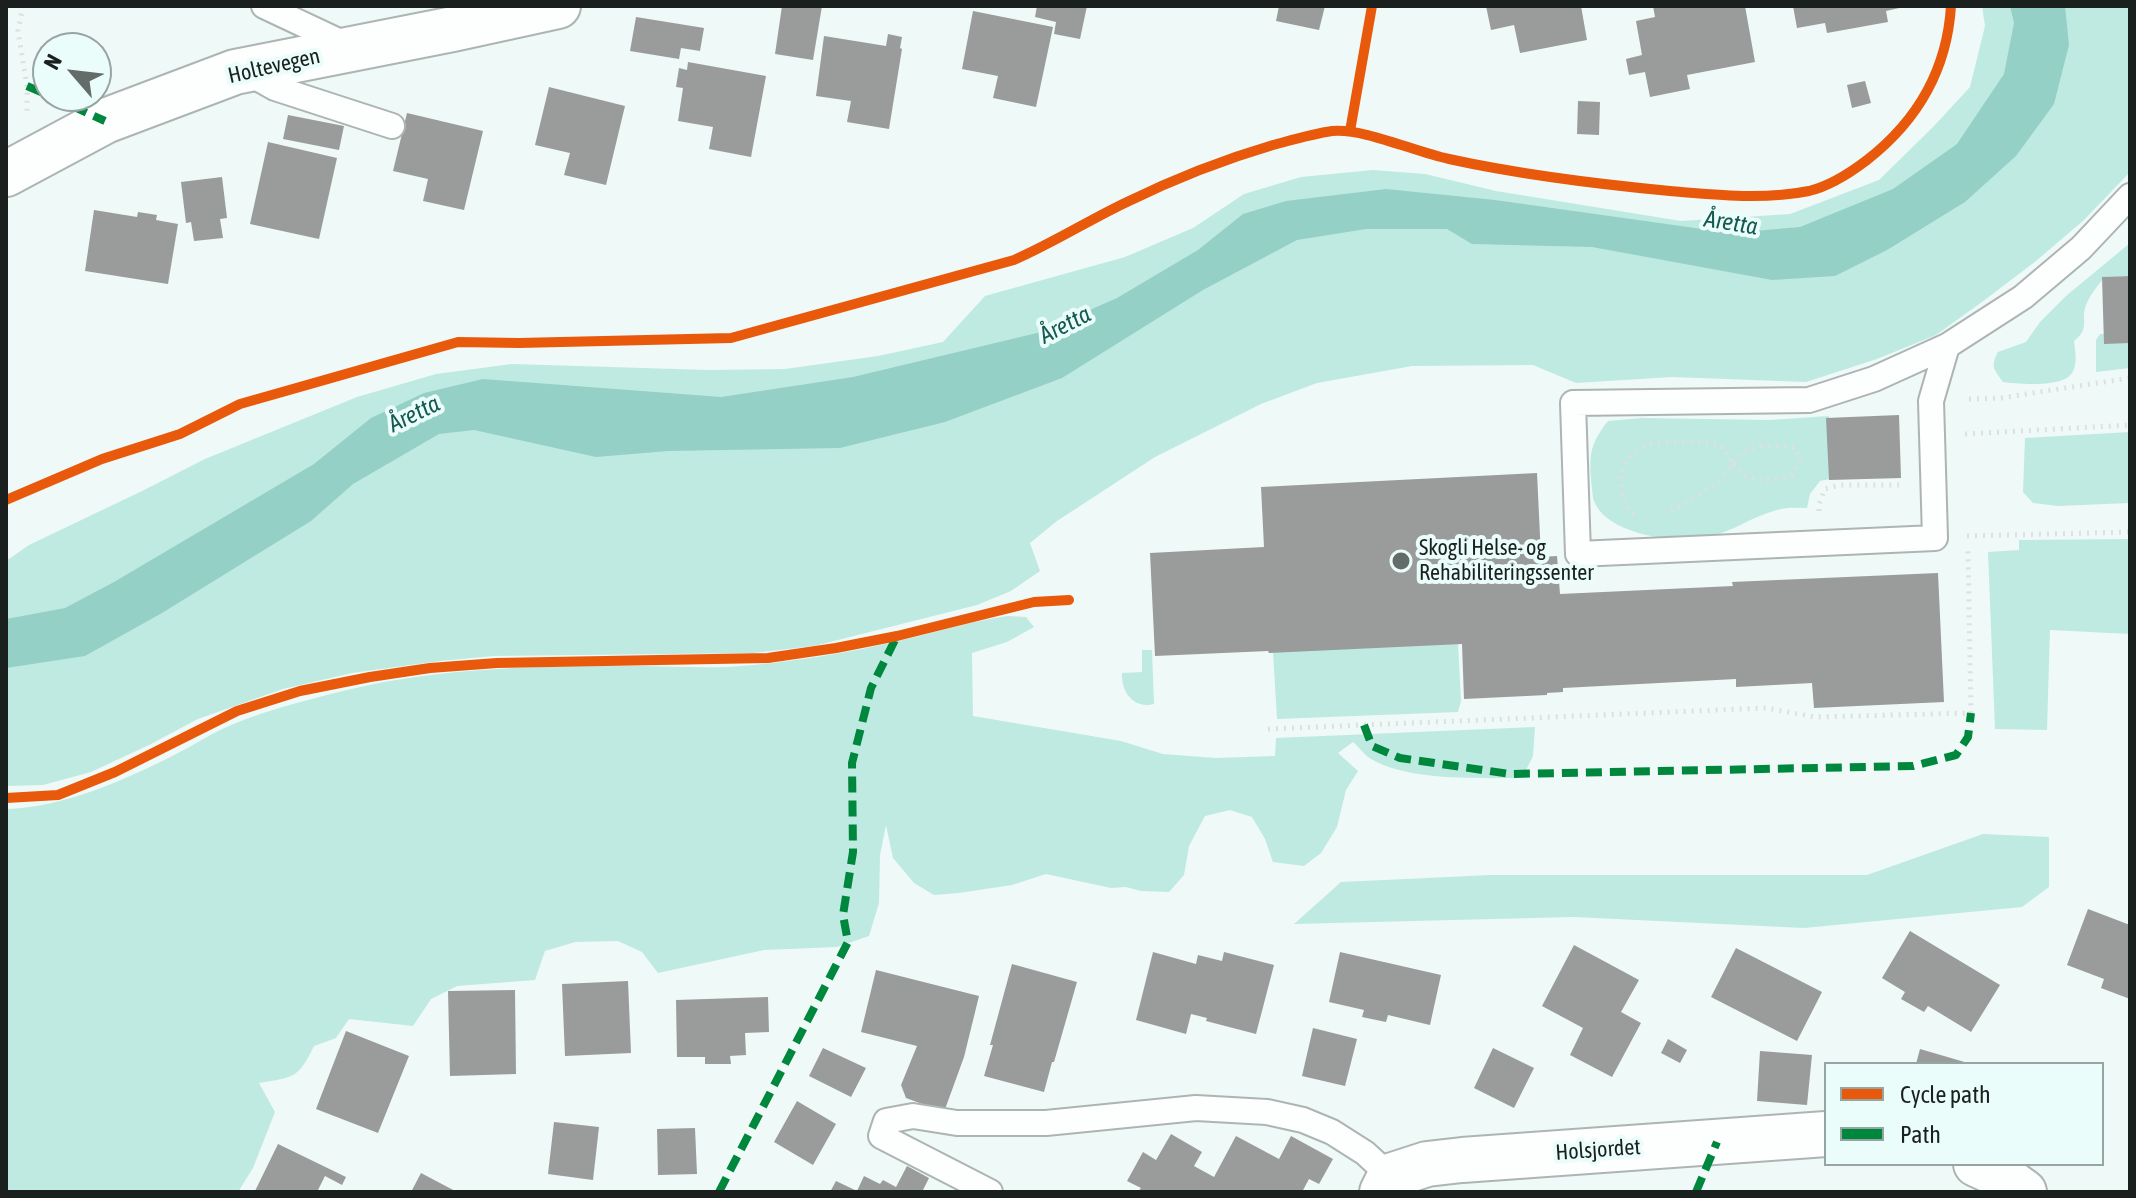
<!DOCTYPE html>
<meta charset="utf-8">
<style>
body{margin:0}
#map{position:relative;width:2136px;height:1198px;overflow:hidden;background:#eff9f7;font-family:"Asap Condensed",sans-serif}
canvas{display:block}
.frame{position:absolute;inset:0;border:8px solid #19201e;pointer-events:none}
.legend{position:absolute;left:1824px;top:1062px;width:280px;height:104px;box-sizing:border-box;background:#ebfdfa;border:2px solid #97a5a2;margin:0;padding:10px 14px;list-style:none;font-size:24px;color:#19201e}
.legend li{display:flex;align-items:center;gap:16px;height:40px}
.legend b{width:40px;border:2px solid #97a5a2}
.north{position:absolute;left:32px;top:32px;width:80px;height:80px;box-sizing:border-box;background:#ebfdfa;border:2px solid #97a5a2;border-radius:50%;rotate:298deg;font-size:22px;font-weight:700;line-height:32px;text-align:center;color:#19201e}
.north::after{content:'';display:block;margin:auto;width:28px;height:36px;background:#646c6a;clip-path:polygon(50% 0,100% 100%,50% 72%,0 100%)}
</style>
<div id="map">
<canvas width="2136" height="1198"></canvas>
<div class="frame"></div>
<ul class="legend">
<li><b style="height:10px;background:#e8590c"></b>Cycle path</li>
<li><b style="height:10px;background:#00873e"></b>Path</li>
</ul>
<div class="north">N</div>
</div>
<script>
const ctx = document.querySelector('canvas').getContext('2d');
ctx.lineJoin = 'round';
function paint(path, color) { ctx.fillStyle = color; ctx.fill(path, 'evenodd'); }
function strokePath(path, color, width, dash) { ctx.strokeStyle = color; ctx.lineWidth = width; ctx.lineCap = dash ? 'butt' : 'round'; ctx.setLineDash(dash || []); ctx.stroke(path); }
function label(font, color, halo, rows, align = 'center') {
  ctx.font = font + ' "Asap Condensed",sans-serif'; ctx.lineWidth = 8; ctx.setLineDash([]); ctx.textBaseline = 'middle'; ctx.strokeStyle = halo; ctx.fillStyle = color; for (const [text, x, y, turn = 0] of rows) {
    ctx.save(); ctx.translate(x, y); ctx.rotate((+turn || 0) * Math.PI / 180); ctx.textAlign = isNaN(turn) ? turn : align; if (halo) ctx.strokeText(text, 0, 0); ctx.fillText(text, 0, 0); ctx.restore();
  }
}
const green = new Path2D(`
 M1982,6H2130V172L2084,220L2036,261L1982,302L1936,335L1877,359L1806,382L1672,377L1576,383L1533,365L1412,366L1317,383L1261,404L1155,457L1057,521L1030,543L1040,571L1011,591L977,605L814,646L753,653L493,656L440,661L352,673L283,689L198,719L149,745L91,772L43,785L6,786V561L29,545L142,491L205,459L357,397L436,374L512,364L709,370L785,369L878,356L943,342L985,296L1125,257L1193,228L1244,194L1301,177L1373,170L1425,174L1496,191L1681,221L1790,214L1879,180L1934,126L1970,87L1985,26Z
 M2130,243V276L2105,277C2098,285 2090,295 2086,305C2080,320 2091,328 2074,341C2075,351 2078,364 2072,373C2063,388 2018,384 2003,382C1994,369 1990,367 1998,352L2026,342L2040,322L2066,296Z
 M2100,334H2107L2130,341V368L2096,372V340Z
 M1829,416L1830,479L1820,481L1810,494L1807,508C1798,508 1787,507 1777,510C1753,516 1734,531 1709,537C1680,545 1606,535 1594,501C1592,497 1593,493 1592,489C1589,458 1588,446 1608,421L1642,418L1770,420Z
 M2130,432V503L2058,506L2033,503L2023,492L2025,438Z
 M2130,539V634L2050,630L2047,730L1995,729L1988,552L2019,550V540Z
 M1008,616L1026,617L1034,627L1007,642L972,653L973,716L1121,741L1163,754L1216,758L1275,756L1276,738L1535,727L1533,756L1522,778C1479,778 1408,781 1371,759C1365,756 1359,747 1353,742L1338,753L1358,771L1346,790L1337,827L1321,853L1304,866L1273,862L1265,839L1252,817L1230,810L1205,816L1189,846L1184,875L1169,892L1141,891L1126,887L1111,888L1046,874L1012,885L959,893L934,895L914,883L893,858L886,825L880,855L879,903L869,936L837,947L764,950L658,973L642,952L618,941L575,942L545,951L535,980L457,986L431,999L413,1026L349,1019L336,1038L314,1046C298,1079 294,1077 259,1083L275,1112L253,1168L238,1192H6V809C62,808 128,779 178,753C192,746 206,737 220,730C258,712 307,700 347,690C442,667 540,666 637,666C667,666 698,668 728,667C788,663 849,653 907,639C941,631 973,621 1008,616Z
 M1458,643L1461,701L1458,712L1277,719L1273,652Z
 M1142,650H1152L1154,704C1134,709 1121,693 1122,673L1142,672Z
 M1983,834L2049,837V887L2022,907L1804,928L1574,917L1294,924L1341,882L1491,875H1867Z`);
const water = new Path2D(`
 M2010,6H2065L2069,45L2054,104L2016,156L1965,202L1887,250L1835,276L1772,280L1592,247L1472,244L1447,229H1366L1297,240L1203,290L1062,378L945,422L840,448L668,451L596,457L474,430L439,434L353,484L311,521L162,613L85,656L6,668V619L65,608L114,582L314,464L371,418L424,393L483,379L721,397L853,377L1037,333L1117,298L1198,250L1243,214L1286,201L1386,189L1495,200L1731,233L1800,227L1893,189L1957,144L2004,74L2014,23Z`);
const building = new Path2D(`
 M782,6H822L813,60L775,54Z
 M1037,6H1087L1080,39L1054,34L1056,22L1035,17Z
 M1279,6H1325L1319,30L1276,21Z
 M1486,6H1581L1587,40L1520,53L1514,25L1491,30Z
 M1653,6H1705V8L1716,6H1745L1755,62L1687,75L1690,89L1650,97L1645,72L1629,75L1626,59L1642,55L1636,21L1655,17Z
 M1793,6H1904V7L1886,11L1888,22L1827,33L1825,23L1797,28Z
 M973,11L1053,27L1036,107L993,98L998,76L962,69Z
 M636,17L704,28L700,51L681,48L679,59L630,51Z
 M888,34L902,37L900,48L902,49L889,129L847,122L851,101L816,96L824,36L886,46Z
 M688,62L766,76L751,157L709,149L713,127L678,121L683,88L676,87L679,68L687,70Z
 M1865,81L1871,103L1852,108L1847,85Z
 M549,87L625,106L606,185L564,175L570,153L535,145Z
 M1578,101L1600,102L1599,135L1577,134Z
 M407,113L483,131L464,210L423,201L428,179L393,171Z
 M288,115L344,126L339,150L283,139Z
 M268,142L337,158L319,239L250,224Z
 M222,177L227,218L220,219L223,238L194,241L191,222L186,223L181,182Z
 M94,210L137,217L138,212L157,215L156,220L178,224L168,284L85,271Z
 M2130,276V343L2104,344L2102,277Z
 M1899,415L1901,478L1829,480L1826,418Z
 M1537,473L1541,557L1557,556L1560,594L1733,586L1732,582L1938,573L1944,702L1814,708L1812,683L1736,687V679L1563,688V692L1547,693V695L1464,699L1462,644L1269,653L1268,651L1155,656L1150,553L1264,547L1261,487Z
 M2088,909L2130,925V999L2101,988L2104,979L2067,965Z
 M1910,931L2000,985L1971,1032L1928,1006L1924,1012L1901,999L1905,992L1882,978Z
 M1574,945L1639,980L1621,1012L1641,1023L1612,1077L1570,1055L1583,1028L1542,1006Z
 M1736,948L1822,992L1797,1041L1711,997Z
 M1153,952L1196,964L1198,955L1222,961L1224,952L1274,965L1256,1034L1206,1021L1207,1018L1191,1014L1186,1034L1136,1020Z
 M1340,952L1441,975L1430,1025L1388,1015L1386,1022L1362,1017L1364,1010L1329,1002Z
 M1012,964L1077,982L1054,1062H1052L1044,1092L984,1076L993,1045H990Z
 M876,970L979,996L964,1057L944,1112L906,1098L901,1085L917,1046L861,1032Z
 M628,981L631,1053L565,1056L562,984Z
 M515,990L516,1074L450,1076L448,991Z
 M768,997L769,1032L745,1033L746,1055L730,1056L731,1064H705V1057H677L676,1000Z
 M1313,1028L1357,1039L1345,1086L1302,1076Z
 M346,1031L409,1056L378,1133L316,1109Z
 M1668,1039L1687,1050L1680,1063L1661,1053Z
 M823,1048L866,1068L851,1097L809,1076Z
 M1493,1048L1534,1068L1514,1108L1474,1088Z
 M1920,1049L1968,1063V1064H1916Z
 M1760,1051L1812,1055L1807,1105L1757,1101Z
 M797,1101L836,1124L813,1165L774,1142Z
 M554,1122L599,1127L593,1180L548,1174Z
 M695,1128L697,1174L658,1175L657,1129Z
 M1171,1134L1202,1152L1194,1166L1214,1177L1236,1136L1279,1159L1291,1136L1333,1159L1319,1184L1309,1179L1302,1192H1138L1141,1188L1127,1181L1143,1152L1156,1160Z
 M278,1144L346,1177L342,1185L325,1176L317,1192L255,1191Z
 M907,1166L929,1178L922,1192H830L836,1181L857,1191L864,1176L880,1184L883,1180L896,1187Z
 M421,1173L457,1192H411Z`);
const path = new Path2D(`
 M23,6L18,31L27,86V112
 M1969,399L2001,398L2130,378
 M1965,434L2130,425
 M1819,511V504L1825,489L1840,485H1899
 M1663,513C1679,508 1707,492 1719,481C1729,471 1737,454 1750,449C1764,444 1781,446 1795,448L1799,461L1792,476C1766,480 1751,486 1732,464
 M1634,514H1631C1616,487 1615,457 1649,445C1658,441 1671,443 1681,442C1699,442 1708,441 1725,448L1732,464
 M1967,536L2130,532
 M1268,729L1766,708L1815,717L1971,713L1968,549`);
const lane = new Path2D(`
 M264,6L349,46
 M245,71L275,88L392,126
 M1947,346L1931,401L1935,538L1578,554L1573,403L1809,400L1874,379L1947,346L2023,297L2081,248L2130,196
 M990,1192L881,1136L886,1121L913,1116L957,1123H1046L1196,1108L1267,1112L1303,1120L1332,1132L1365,1153L1390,1176`);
const street = new Path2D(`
 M6,174L105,121L235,72L453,29L558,6
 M1976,1164L2002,1176L2024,1192
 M1382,1192L1390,1176L1427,1164L1462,1160L1826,1134`);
const quiet = new Path2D(`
 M27,86L48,95
 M50,96L105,121
 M1364,725L1372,746L1400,758L1510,774L1913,766L1956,755L1968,737L1971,713
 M719,1192L848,942L843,915L853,852L852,763L871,688L897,636
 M1696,1192L1717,1142`);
const cycleway = new Path2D(`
 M1350,131L1372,6
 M6,500L102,459L180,434L240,404L458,342L519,343L731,338L1014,260C1053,243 1089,220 1127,202C1174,179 1222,160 1273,145C1292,140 1312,134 1332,131C1364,128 1415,152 1449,159C1522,175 1596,184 1670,191C1715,195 1764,200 1809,191C1830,186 1850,173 1867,160C1917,121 1947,70 1951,6
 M6,798L58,795L115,772L237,711L300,691L370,677L430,668L497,663L768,658L836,648L897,636L1034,602L1069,600`);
const markers = [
 [1401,561,10,"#646c6a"]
];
const streetNames = [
 ["Holtevegen",274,66,-13],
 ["Holsjordet",1598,1150,-4]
];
const poiNames = [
 ["Skogli Helse- og",1419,548],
 ["Rehabiliteringssenter",1419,573]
];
const waterNames = [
 ["Åretta",1731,223,9],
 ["Åretta",1065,325,-27],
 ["Åretta",414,414,-26]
];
paint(green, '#bfeae2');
paint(water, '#95d0c6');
paint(building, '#999c9a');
strokePath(lane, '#adb5b3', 28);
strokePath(street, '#adb5b3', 48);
strokePath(path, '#dee0e0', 5, [2, 6]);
strokePath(lane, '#fdfefe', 24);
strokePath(street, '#fdfefe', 44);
strokePath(quiet, '#00873e', 8, [16, 8]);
strokePath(cycleway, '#e8590c', 10);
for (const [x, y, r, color] of markers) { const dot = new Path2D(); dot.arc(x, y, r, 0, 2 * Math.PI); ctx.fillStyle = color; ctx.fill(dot); strokePath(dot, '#ebfdfa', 3); }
label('22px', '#19201e', '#ebfdfa', streetNames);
label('22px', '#19201e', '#ebfdfa', poiNames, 'left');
label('italic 24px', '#165950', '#ebfdfa', waterNames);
</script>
